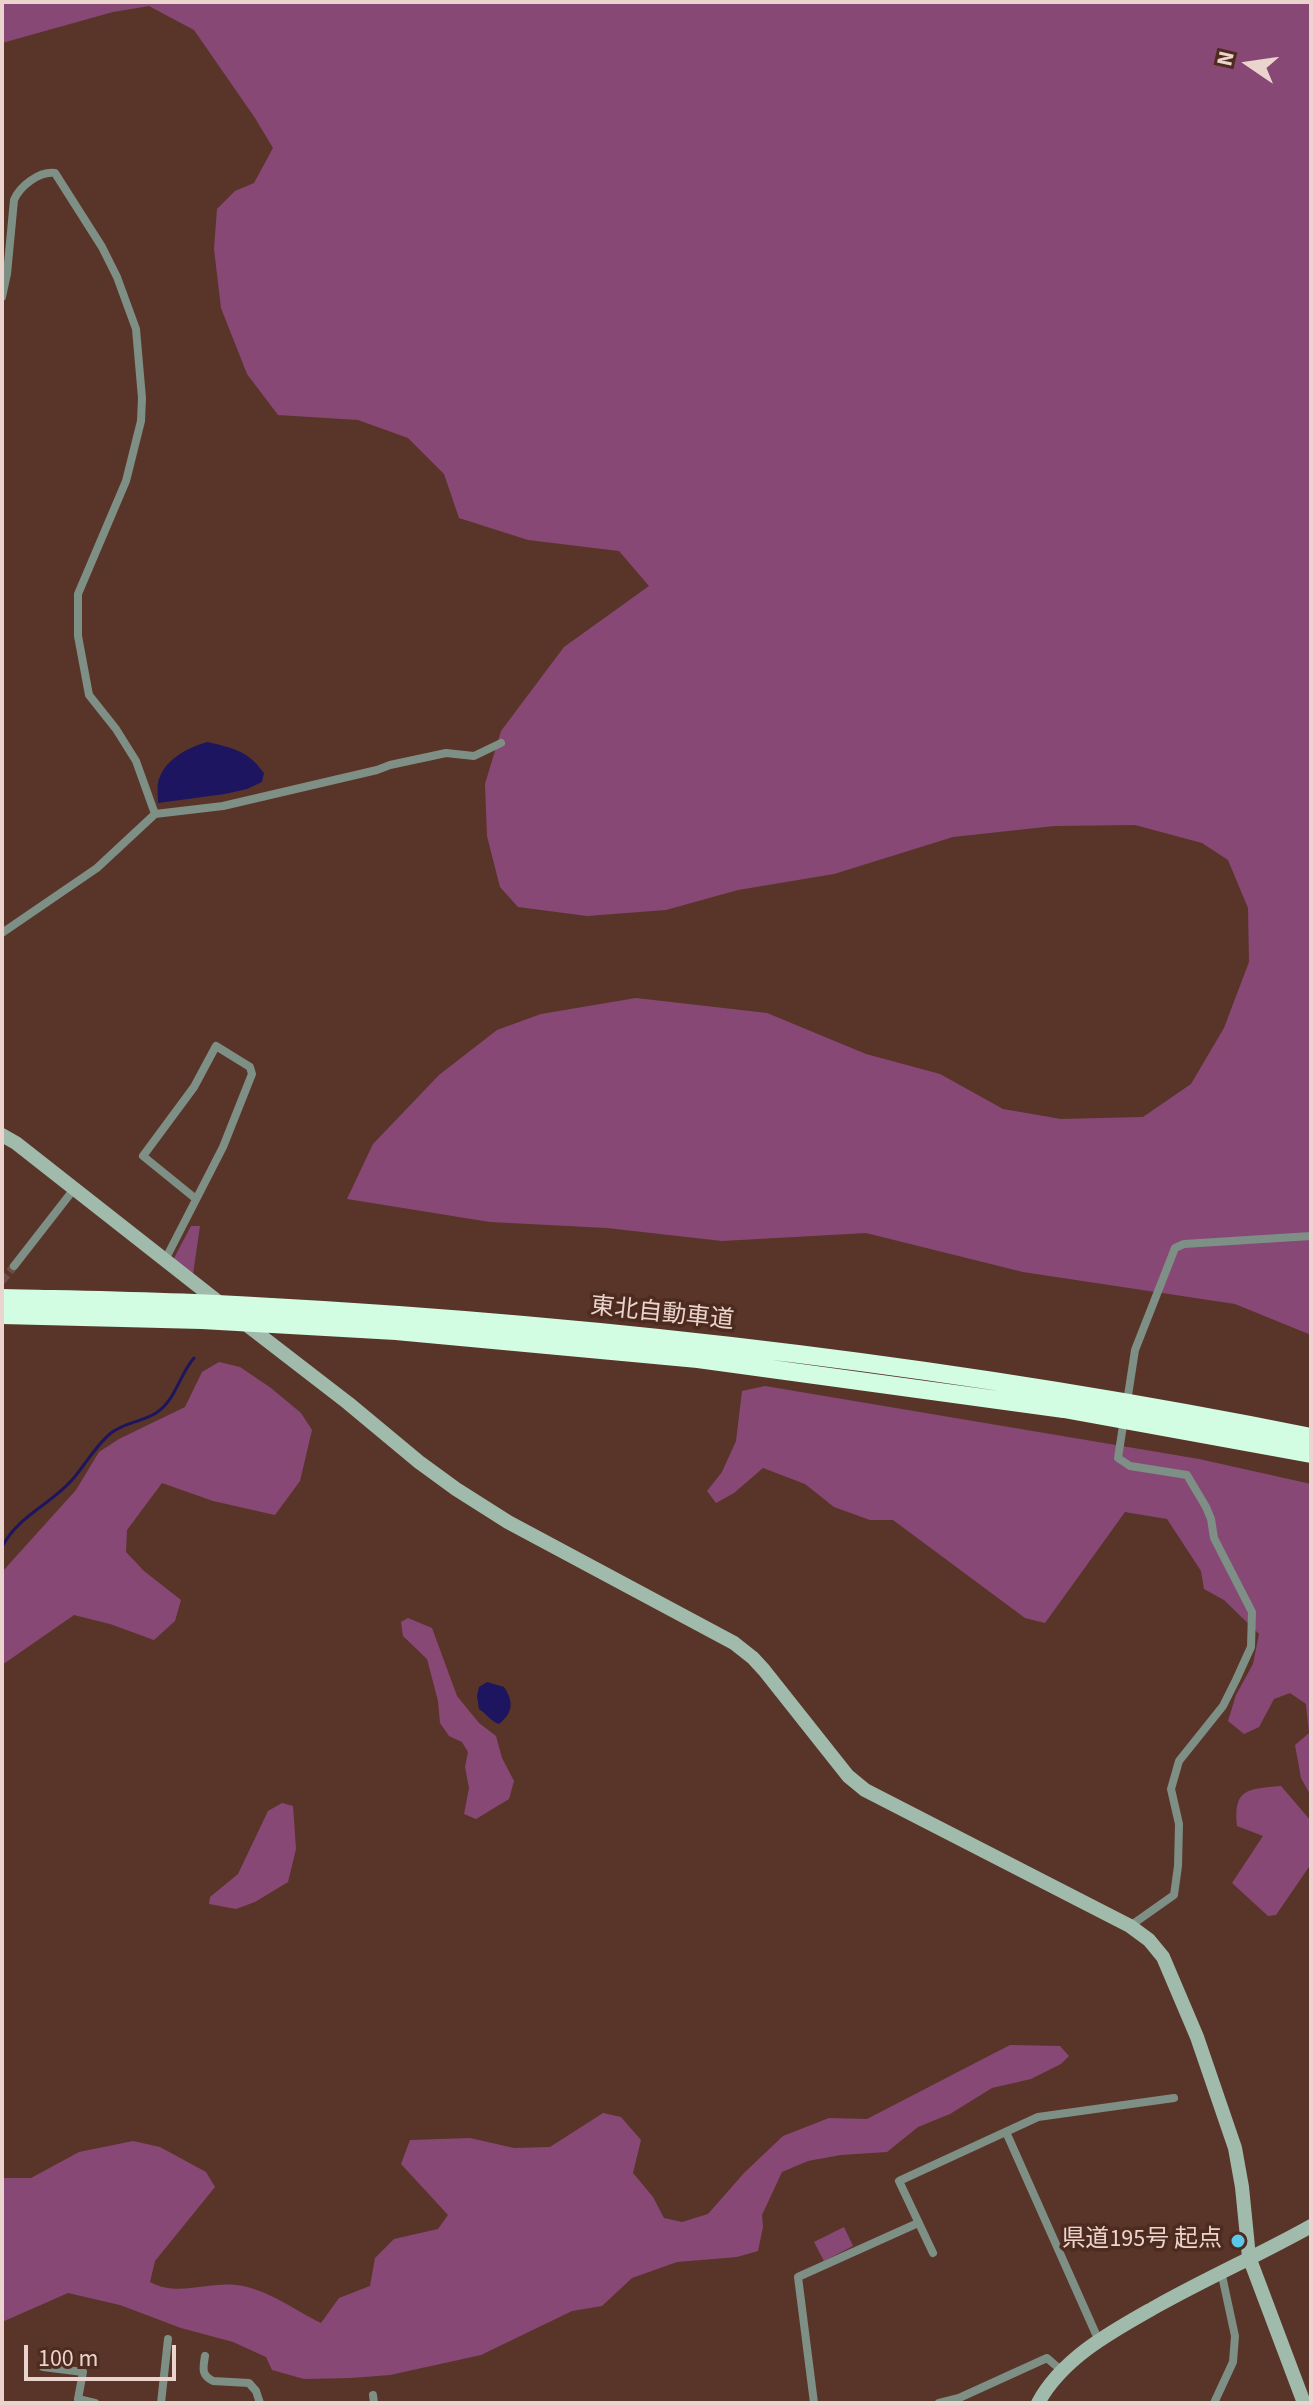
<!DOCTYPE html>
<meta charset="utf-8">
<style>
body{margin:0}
#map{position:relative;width:1313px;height:2405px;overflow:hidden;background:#593529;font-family:"Source Sans 3",sans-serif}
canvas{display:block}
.frame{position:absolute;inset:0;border:4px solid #ebd4cd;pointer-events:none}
.north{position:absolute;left:1209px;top:24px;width:80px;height:80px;-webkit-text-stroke:6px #4d2b1f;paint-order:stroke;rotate:283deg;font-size:22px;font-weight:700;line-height:32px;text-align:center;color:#ebd4cd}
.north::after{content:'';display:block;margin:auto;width:28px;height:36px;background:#ebd4cd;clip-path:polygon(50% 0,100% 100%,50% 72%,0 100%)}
.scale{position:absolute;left:24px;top:2345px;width:152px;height:36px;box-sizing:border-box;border:4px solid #ebd4cd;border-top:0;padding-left:10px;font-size:24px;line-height:28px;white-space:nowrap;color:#ebd4cd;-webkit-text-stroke:6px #4d2b1f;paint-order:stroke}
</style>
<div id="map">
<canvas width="1313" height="2405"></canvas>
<div class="frame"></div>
<div class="north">N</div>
<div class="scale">100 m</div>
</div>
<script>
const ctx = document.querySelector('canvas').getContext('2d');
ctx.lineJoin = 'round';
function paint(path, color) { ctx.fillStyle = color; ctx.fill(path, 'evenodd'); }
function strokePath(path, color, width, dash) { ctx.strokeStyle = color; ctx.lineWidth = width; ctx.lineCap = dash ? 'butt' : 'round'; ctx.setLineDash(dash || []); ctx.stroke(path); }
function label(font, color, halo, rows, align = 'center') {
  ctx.font = font + ' "Source Sans 3","Noto Sans JP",sans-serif'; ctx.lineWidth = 7; ctx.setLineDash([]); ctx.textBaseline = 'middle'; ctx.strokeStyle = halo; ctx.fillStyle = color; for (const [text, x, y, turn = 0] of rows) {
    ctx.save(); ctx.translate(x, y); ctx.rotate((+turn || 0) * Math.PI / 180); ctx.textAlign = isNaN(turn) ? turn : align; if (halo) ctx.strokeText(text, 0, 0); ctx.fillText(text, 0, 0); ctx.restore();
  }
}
const green = new Path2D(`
 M2,2H1311V1335L1235,1304L1023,1272L866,1233L722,1241L607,1228L490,1222L347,1199L373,1144L439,1075L497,1030L541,1014L636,998L767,1013L866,1054L940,1074L1003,1109L1061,1119L1143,1117L1191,1084L1224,1028L1249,962L1248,908L1228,860L1202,843L1135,825L1054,826L953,837L834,874L738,890L666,910L587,916L518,907L500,887L487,836L485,784L501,731L564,647L649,586L619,551L528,540L459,518L444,474L408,438L358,420L278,415L247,374L221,308L214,249L217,209L235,191L254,183L273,148L255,118L194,30L149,6L113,12L2,43Z
 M191,1226H200L193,1274L173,1260Z
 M219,1362L240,1367L271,1388L301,1413L312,1430L300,1481L275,1515L213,1501L162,1483L127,1530L126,1552L144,1571L181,1600L175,1621L154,1640L110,1624L74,1615L2,1665V1572L76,1490L99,1452L119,1439L185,1407L202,1372Z
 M765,1386L1199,1459L1311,1484V1796L1301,1778L1295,1745L1309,1733L1306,1704L1290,1693L1274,1699L1259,1727L1244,1734L1228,1721L1236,1695L1253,1664L1259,1634L1224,1600L1204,1589L1201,1571L1167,1519L1125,1512L1045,1623L1025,1618L893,1520H870L834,1507L805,1484L763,1468L734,1493L716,1503L707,1491L722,1472L736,1441L742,1391Z
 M408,1618L432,1628L457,1696L479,1723L496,1736L502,1758L514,1781L509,1799L476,1819L464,1814L469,1788L465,1767L468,1752L462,1742L449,1736L440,1723L438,1701L427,1659L403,1636L401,1622Z
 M1281,1786L1311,1821V1864L1276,1915L1268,1916L1232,1883L1263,1836L1237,1826C1233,1788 1248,1789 1281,1786Z
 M282,1803L293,1806L296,1849L288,1882L255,1902L236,1909L209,1904L210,1897L238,1874L268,1811Z
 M1010,2045L1060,2046L1069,2056L1061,2064L1031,2079L992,2088L950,2114L918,2127L887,2152L841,2155L808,2161L782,2172L762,2215L763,2227L758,2251L737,2257L677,2262L632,2278L602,2306L572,2311L481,2355L390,2375L351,2378L304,2379L272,2370L266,2357L233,2342L181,2328L120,2305L68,2293L2,2322V2178H31L79,2152L133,2141L160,2147L206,2172L215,2187L155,2261L150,2282C177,2297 207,2282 236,2285C266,2288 294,2310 321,2323L339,2298L370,2286L375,2258L394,2239L438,2229L448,2215L401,2164L410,2140L470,2138L514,2148L550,2147L603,2113L621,2117L641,2140L633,2173L653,2197L664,2218L682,2222L708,2214L744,2173L783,2136L829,2118L867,2119Z
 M844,2227L853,2246L824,2261L814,2242Z`);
const water = new Path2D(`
 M207,742C233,748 247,750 264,773L262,782L247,789L225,794L158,803C158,797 157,789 158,783C163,760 187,748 207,742Z
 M487,1682L504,1687C514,1702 513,1713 499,1724C490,1721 487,1714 479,1709L477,1696L479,1687Z`);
const stream = new Path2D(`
 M2,1547C18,1516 50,1505 72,1480C86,1464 95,1446 111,1433C125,1422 142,1422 156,1413C176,1400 179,1375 194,1358`);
const streetTunnel = new Path2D(`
 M2,1281L14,1266`);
const street = new Path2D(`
 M2,297L7,274L14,200C20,186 39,171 55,173L102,247L117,277L136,329L142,398L141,421L126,481L78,594V636L89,695L116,729L136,761L155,814
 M2,933L97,868L155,814L223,806L377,770L390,765L446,753L474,756L501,743
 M165,1260L223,1147L252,1074L250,1067L216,1046L194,1087L143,1156L196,1199
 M14,1266L74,1189
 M1127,1402L1135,1350L1175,1248L1184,1244L1311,1236
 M1124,1419L1118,1458L1130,1466L1187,1475L1206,1507L1211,1519L1214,1538L1252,1612L1251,1647L1236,1680L1223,1706L1179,1761L1171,1789L1179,1824L1178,1866L1174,1895L1130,1926
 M1006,2132L1099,2341
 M933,2253L899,2181L1038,2117L1174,2098
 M205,2356C203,2368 201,2375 213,2381L249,2383L256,2391L260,2403
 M43,2367L83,2372L78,2399L95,2403
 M373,2395L374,2403
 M161,2403L168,2339
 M814,2403L798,2277L918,2223
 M939,2403L959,2398L1047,2358L1062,2371
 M1214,2403L1233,2362L1235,2336L1221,2271`);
const secondary = new Path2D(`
 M2,1135L16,1143L221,1304
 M243,1322L348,1403L419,1462L456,1489L508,1522L734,1643L753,1658L764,1670L848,1776L865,1790L1130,1926L1149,1940L1163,1957L1197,2037L1235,2148L1242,2187L1249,2257L1304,2403
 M1038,2403C1063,2357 1113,2331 1157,2306C1207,2278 1261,2254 1311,2226`);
const highway = new Path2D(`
 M2,1298C86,1300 170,1301 254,1306C608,1325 963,1367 1311,1437
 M2,1315L202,1320L396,1331L698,1359L1064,1409L1311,1454`);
const markers = [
 [1238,2241,8,"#5ac8e6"]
];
const streetNames = [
 ["東北自動車道",662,1315,6]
];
const poiNames = [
 ["県道195号 起点",1222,2241]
];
paint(green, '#884876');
paint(water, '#1d1560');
strokePath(stream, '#1d1560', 3);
strokePath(streetTunnel, '#6f4d42', 8, [8, 4]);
strokePath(street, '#7e8f85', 8);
strokePath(secondary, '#a0bbab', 14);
strokePath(highway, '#d2fde3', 18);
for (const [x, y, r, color] of markers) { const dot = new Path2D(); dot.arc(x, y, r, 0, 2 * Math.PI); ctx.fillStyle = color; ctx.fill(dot); strokePath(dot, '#4d2b1f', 3); }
label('24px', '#ebd4cd', '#4d2b1f', streetNames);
label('24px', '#ebd4cd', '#4d2b1f', poiNames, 'right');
</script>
